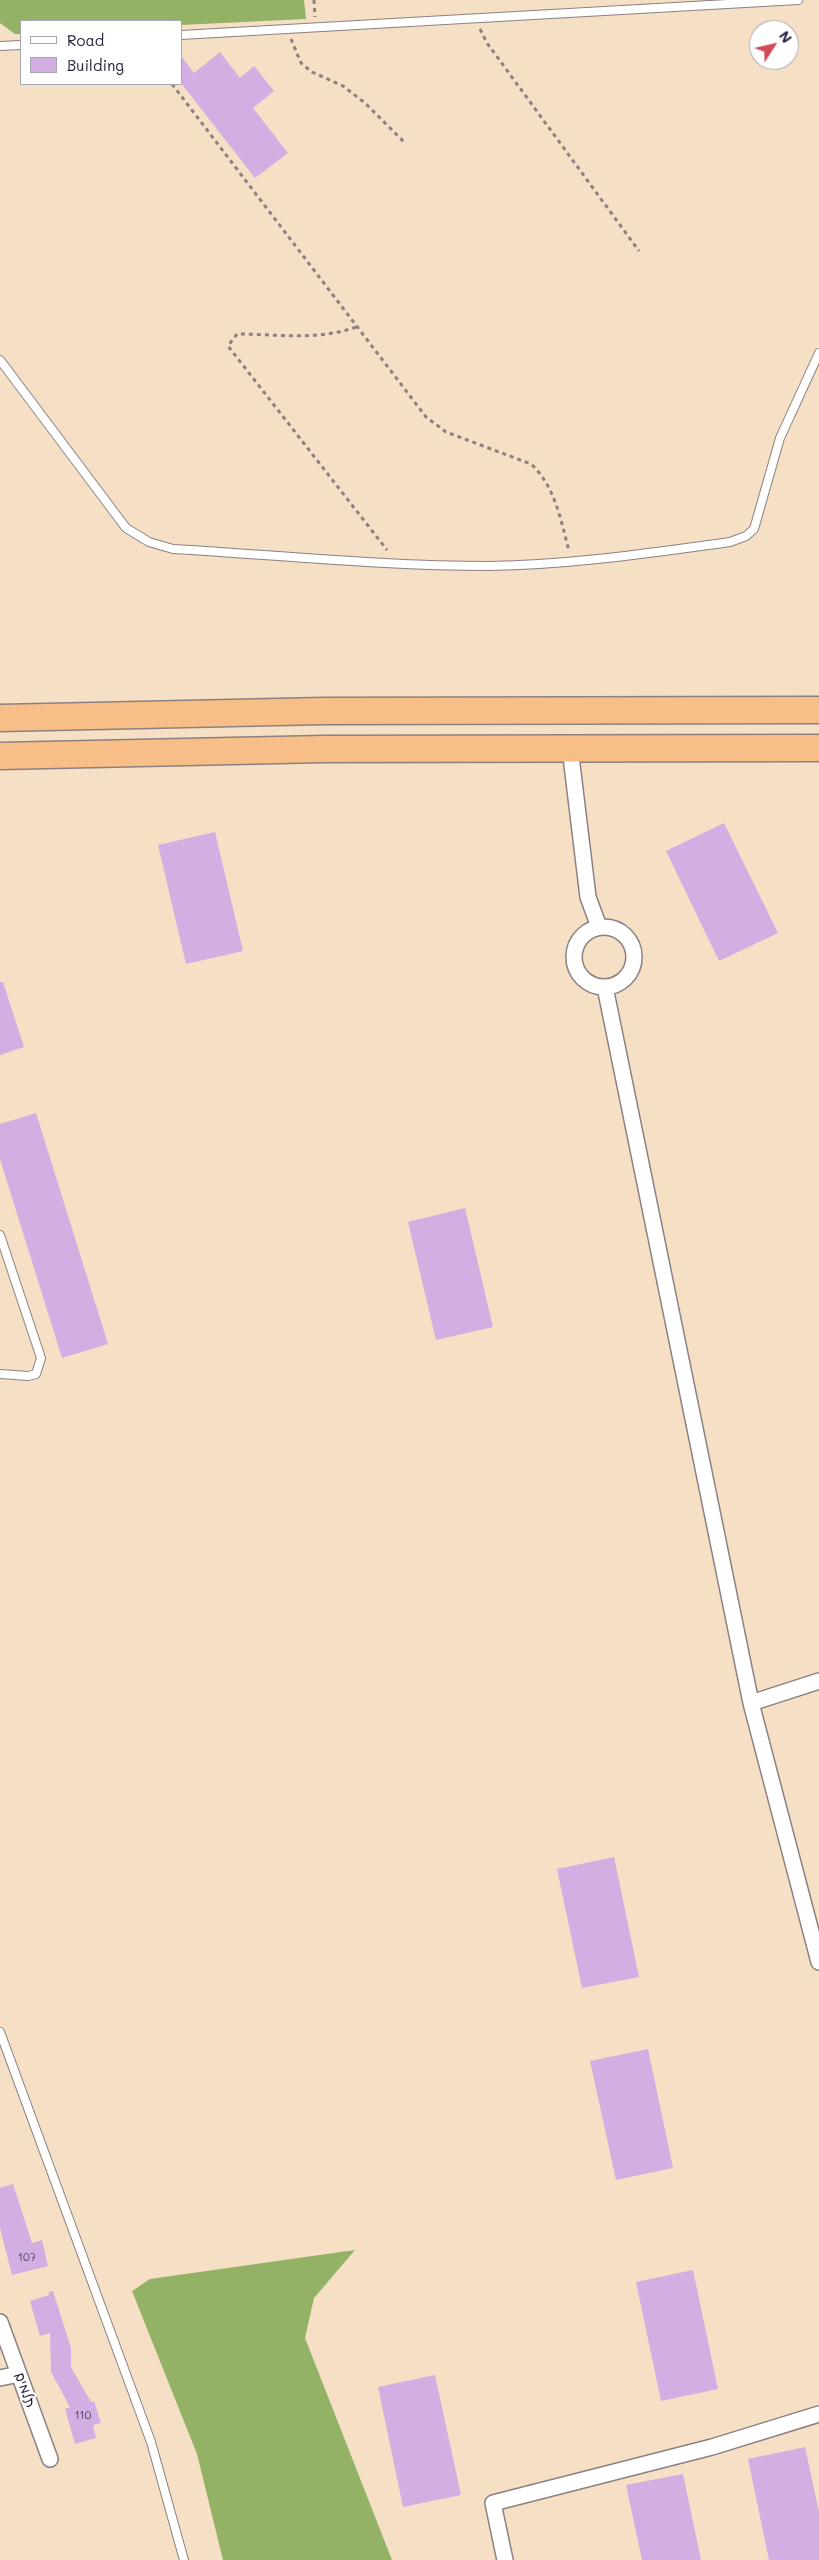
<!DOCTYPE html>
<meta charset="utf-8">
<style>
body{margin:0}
#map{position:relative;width:819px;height:2560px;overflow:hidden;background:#f5dfc5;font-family:Mali,sans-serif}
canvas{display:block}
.legend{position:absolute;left:20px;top:20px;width:162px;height:65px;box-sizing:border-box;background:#fff;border:1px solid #a7a7b1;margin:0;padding:6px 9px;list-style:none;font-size:15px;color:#22223b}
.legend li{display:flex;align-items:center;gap:10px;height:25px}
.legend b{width:25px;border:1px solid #a7a7b1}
.north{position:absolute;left:749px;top:20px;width:50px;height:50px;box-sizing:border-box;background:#fff;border:1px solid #a7a7b1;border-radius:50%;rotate:55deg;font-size:14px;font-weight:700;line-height:20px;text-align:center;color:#22223b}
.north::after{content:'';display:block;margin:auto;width:18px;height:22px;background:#d1495b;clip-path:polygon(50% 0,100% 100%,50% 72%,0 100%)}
</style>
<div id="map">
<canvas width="819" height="2560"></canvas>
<ul class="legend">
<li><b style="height:6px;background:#fff"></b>Road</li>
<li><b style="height:14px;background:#d3aee2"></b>Building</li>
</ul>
<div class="north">N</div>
</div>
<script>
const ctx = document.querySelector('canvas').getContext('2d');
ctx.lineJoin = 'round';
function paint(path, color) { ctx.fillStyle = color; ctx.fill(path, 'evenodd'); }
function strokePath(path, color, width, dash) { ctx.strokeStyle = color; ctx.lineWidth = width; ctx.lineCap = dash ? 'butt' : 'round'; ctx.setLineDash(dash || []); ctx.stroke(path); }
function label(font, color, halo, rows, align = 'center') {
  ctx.font = font + ' Mali,"Playpen Sans Hebrew",sans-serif'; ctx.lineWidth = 4; ctx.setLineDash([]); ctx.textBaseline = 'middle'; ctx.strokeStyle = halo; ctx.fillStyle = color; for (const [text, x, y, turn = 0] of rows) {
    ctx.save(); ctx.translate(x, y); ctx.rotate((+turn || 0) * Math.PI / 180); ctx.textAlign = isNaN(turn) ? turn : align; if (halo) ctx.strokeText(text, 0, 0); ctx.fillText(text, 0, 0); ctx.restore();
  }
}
const forest = new Path2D(`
 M0,0H304L306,19L181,25V21H21V34H15L0,23Z
 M355,2250L314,2298L305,2338L392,2560H223L197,2454L132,2291L150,2279Z`);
const building = new Path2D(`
 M220,52L240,78L254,66L274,91L253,108L288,153L255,178L181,83V56L194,73Z
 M724,823L778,933L719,961L666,851Z
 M215,832L243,951L186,964L158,845Z
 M0,982H3L24,1047L0,1055Z
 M36,1113L108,1344L62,1358L0,1159V1124Z
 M465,1208L493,1327L436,1340L408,1222Z
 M614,1857L639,1977L582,1988L557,1869Z
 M648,2049L673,2168L616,2180L590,2061Z
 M13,2184L32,2243L42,2240L48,2266L12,2275L0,2228V2188Z
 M693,2270L718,2389L661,2401L636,2282Z
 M53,2291L71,2348V2367L91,2402L94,2401L101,2423L93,2425L96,2438L75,2444L65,2409L70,2407L51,2372L50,2333L40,2336L30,2301L49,2295V2292Z
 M435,2375L461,2495L403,2507L378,2387Z
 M805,2447L819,2512V2560H769L748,2459Z
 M683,2474L701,2560H642L626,2485Z`);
const path = new Path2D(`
 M314,0L315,17
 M480,29L487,43L639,251
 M291,39L301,63L312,72L343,86L365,103L405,143
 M172,84L426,417L446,432L531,464C555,486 561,521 569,551
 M356,327C318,341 276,334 237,334L228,346L387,550`);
const lane = new Path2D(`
 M181,35L798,0
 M0,46L21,45
 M0,360L126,528L149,542L173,549C278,555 384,566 489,566C570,565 650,553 730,542L746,536L754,529L780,438L819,353
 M0,1235L41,1358L36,1374L28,1376L0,1374
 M0,2032L151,2442L184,2560`);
const street = new Path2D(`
 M570,748L588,897L599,927
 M574 957a30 30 0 1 1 60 0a30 30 0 1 1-60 0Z
 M605,987L751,1703L819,1962
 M751,1703L819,1681
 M0,2322L50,2459
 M0,2378L19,2374
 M505,2560L493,2503L712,2447L819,2414`);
const highway = new Path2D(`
 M0,718L324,711L819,710
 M0,756L324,749L819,748`);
const numberNames = [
 ["107",27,2258],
 ["110",83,2416]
];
const streetNames = [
 ["תלמים",25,2390,70]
];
paint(forest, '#93b266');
paint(building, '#d3aee2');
strokePath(lane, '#8c8080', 10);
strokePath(street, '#8c8080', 18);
strokePath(highway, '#8c8080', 29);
strokePath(path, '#8c8080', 3, [4, 4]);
strokePath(lane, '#fff', 8);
strokePath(street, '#fff', 15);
strokePath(highway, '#f7be87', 26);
label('11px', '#4e4565', null, numberNames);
label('14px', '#22223b', '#fff', streetNames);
</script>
